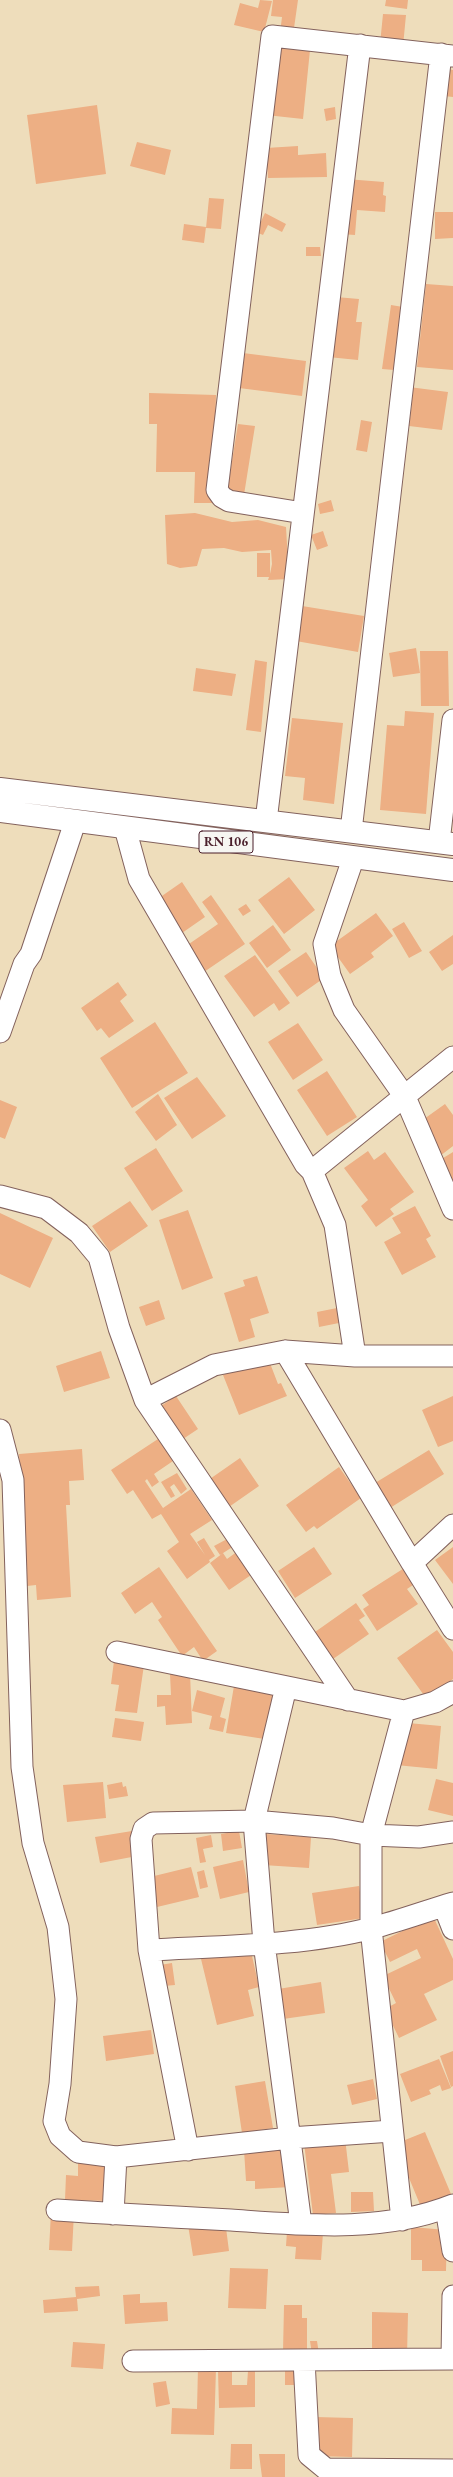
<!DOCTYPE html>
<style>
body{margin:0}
canvas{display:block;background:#edb}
</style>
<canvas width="453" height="2477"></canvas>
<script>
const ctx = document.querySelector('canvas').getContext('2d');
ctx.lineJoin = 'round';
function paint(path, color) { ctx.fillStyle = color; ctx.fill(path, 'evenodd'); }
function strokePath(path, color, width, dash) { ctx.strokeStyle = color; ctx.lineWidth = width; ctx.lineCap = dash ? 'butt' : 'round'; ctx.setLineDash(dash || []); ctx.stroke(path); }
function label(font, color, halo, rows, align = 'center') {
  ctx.font = font + ' "EB Garamond",serif'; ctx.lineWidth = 3.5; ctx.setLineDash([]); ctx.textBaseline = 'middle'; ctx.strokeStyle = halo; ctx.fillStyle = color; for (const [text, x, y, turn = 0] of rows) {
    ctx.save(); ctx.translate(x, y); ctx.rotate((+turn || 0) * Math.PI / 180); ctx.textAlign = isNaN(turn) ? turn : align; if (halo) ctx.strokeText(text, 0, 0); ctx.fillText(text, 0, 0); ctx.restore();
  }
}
const building = new Path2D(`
 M260,0L272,1L264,32L234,25L240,3L258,8Z
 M273,0H298L293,35L280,33L282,17L271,16Z
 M386,0H408L407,9L385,6Z
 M383,14L406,15L403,46L380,44Z
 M273,47L310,50L303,119L266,115Z
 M448,69L453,70V97L444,96Z
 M97,105L106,174L36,184L27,115Z
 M335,107L336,119L326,121L324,109Z
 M137,142L171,150L165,175L130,166Z
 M298,146V155L326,153L327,177L268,178L266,148Z
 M346,179L384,182L383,195L386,196L385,212L357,210L355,235L341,234Z
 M209,198L224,199L221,229L206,228Z
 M435,212H453V238L435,239Z
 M265,213L286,224L282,232L268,225L263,235L256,232Z
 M184,224L206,227L204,243L182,240Z
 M306,247H320L321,256H306Z
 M426,284L453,286V370L417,367Z
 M336,297L359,299L356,322H362L358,360L328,357Z
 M391,305L403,307L394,370L382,369Z
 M243,353L306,361L302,396L239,388Z
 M409,387L448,392L442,430L409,426L412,403L407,402Z
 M149,393L216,395L213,503H194L195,472H156L157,424H149Z
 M361,420L372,422L367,452L356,450Z
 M238,424L255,426L243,501L226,498Z
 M331,500L334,511L320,514L318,504Z
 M195,513L232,522L258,520L286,527L289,579L268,580L269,577H257V553H270V574L272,564L271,550L242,552L224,548L202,549L197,566L180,568L167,564L165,515Z
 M323,531L328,546L317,550L311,535Z
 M302,606L364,616L358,652L296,641Z
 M416,648L420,673L393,677L389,653Z
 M420,651H448L449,706H421Z
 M255,660L267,662L261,732L246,730Z
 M196,668L236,674L232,696L193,691Z
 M405,711L434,713L426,814L380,810L387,725L404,726Z
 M292,718L343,723L334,804L303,800L305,778L285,776Z
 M289,877L315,910L284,934L258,900Z
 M182,882L205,917L182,933L159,898Z
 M211,895L245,944L204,972L186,946L218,924L202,902Z
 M246,904L251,911L243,916L238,909Z
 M376,913L393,936L371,953L374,957L350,974L330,946Z
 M404,922L422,951L409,958L392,929Z
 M273,925L291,950L267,968L249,943Z
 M453,935V964L442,971L429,952Z
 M306,952L324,978L297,997L278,971Z
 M255,955L290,1003L279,1011L274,1003L254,1017L224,976Z
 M118,982L127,995L120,1001L134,1021L109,1038L101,1028L97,1031L81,1008Z
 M155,1022L188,1073L132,1108L100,1058Z
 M298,1023L323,1060L293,1080L268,1042Z
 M327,1071L357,1117L327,1136L297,1090Z
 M197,1077L226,1116L192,1139L164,1098Z
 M158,1094L177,1125L156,1141L135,1112Z
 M0,1100L17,1107L5,1139L0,1137Z
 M445,1104L453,1115V1146L440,1156L417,1124Z
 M156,1148L183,1191L152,1211L124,1168Z
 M368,1151L374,1160L385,1152L414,1192L390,1209L394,1214L376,1227L361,1206L368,1200L344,1168Z
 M453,1152V1181L440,1160Z
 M130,1201L148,1226L110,1252L92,1226Z
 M415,1206L431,1236L426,1239L436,1257L402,1275L384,1242L401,1233L392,1218Z
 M188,1210L213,1278L182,1290L159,1220Z
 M0,1213L53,1238L30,1288L0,1274Z
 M257,1276L269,1313L250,1319L255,1337L239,1342L224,1293L245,1286L243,1280Z
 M159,1300L165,1319L146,1326L139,1307Z
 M342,1307L344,1322L319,1327L317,1312Z
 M101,1351L110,1378L64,1392L56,1366Z
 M268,1358L278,1384L281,1383L287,1396L239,1415L223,1375Z
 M176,1396L198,1429L183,1439L161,1406Z
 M453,1396V1441L438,1447L422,1410Z
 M158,1439L173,1461L154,1474L159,1482L152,1487L147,1479L145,1481L163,1508L191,1489L212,1520L190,1534L205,1555L197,1542L204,1538L215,1556L209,1560L210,1562L187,1579L167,1551L179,1542L161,1514L152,1519L133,1490L127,1494L111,1470Z
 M82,1449L84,1480L69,1481L70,1505H66L71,1597L37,1600L36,1585L27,1586L19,1454Z
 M429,1450L444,1474L390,1508L375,1483Z
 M240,1458L259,1486L226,1509L207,1481Z
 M339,1467L361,1498L317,1529L314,1526L306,1532L286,1505Z
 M177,1473L187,1489L181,1494L174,1484L170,1487L175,1496L171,1498L161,1482Z
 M229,1538L234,1546L220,1555L214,1546Z
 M314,1547L332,1574L295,1598L278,1571Z
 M453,1547V1584L435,1560Z
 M238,1551L254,1573L229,1590L210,1563L223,1553L227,1559Z
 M409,1565L419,1581L407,1589L418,1604L377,1631L363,1609L369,1605L362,1595Z
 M159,1567L217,1651L203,1661L194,1647L182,1656L158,1620L162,1617L152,1602L135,1614L121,1593Z
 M356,1603L365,1616L359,1620L369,1634L333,1659L315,1632Z
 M437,1630L453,1652V1679L426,1698L397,1658Z
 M114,1661L144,1665L137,1713L115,1711L119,1685L111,1684Z
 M190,1673L192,1723L166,1725L165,1706L157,1707V1695H171L170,1674Z
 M234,1686L278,1692L271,1740L226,1733Z
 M197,1690L225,1698L220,1717L226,1719L223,1732L209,1729L212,1716L192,1711Z
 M115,1718L144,1722L141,1741L112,1737Z
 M408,1723L441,1726L437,1769L396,1765Z
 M436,1779L453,1783V1816L428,1810Z
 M103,1782L106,1818L67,1822L63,1785Z
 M122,1782L123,1787L126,1786L128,1796L109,1799L107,1785Z
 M132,1831L137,1856L100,1863L95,1837Z
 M239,1831L242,1848L223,1851L221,1834Z
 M265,1834L311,1837L309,1868L263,1865Z
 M211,1835L213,1847L203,1849L206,1862L200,1863L196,1838Z
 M243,1860L249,1892L220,1899L213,1867Z
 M191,1867L199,1897L157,1907L150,1877Z
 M204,1870L208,1887L200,1889L197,1872Z
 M359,1886L364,1918L317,1925L312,1893Z
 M433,1916L453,1959V1980L424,1994L437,2020L399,2038L385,2009L396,2003L383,1976L421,1958L417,1949L390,1962L380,1942Z
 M250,1947L259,1987L248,1990L254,2016L217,2025L201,1959Z
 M172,1963L175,1985L164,1986L160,1965Z
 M321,1982L325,2013L276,2020L272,1990Z
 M151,2030L154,2054L106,2061L103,2036Z
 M453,2051V2086L451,2087L440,2056Z
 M439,2059L451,2088L442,2091L440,2085L429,2090L431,2094L411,2102L400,2074Z
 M373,2079L377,2099L352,2105L347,2085Z
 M265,2081L273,2128L242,2133L235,2086Z
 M425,2132L451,2194L421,2207L395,2144Z
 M345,2138L349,2172L331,2174L336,2213L313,2215L304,2143Z
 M288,2146L291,2187L255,2189V2181H246L244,2150Z
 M78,2163L112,2164L111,2201L65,2200L66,2175L78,2176Z
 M351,2192H373L374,2211L351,2212Z
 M51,2212L74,2213L72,2251L49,2250Z
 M225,2220L229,2251L193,2256L188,2225Z
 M411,2227L447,2230L446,2271H422V2260H411Z
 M287,2231L323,2233L321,2260L295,2259L296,2247L286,2246Z
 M230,2268L268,2269L266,2309L228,2308Z
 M99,2286L100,2296L77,2299L78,2311L44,2313L43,2300L76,2297L75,2287Z
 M140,2294V2303L167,2302L168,2321L125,2324L123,2295Z
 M284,2305H302V2318H307V2353L283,2352Z
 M372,2312L408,2313L407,2356L372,2355Z
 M310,2341H317L319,2354H312Z
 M73,2342L105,2344L103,2369L71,2367Z
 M198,2367L216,2368L214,2435L171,2434L172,2408L197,2409Z
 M218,2370H232V2385H247L248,2371H255V2407L219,2408Z
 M285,2370H296V2385H285Z
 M166,2381L170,2404L156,2407L153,2383Z
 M315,2417L353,2418L352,2457L315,2456Z
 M231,2444H252V2469H230Z
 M259,2454H285V2477H262Z`);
const minor = new Path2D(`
 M303,513L229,501L222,497L217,490L272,36L453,56
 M266,821L360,45
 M125,828L139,879L305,1164L312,1171L453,1057
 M351,831L441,54
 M439,842L453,720
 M353,859L324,944L330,976L344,1010L405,1097L453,1209
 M0,1032L24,964L31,954L75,822
 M312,1171L335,1225L355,1356
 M0,1196L46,1208L79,1233L99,1257L119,1328L145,1400L348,1700
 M285,1351L412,1563
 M145,1400L214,1365L285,1351L355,1356H453
 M0,1430L13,1480L22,1767L33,1843L58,1927L66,1999L60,2084L54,2121L60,2136L78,2152L116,2157L290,2138L392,2131
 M453,1525L412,1563L453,1629
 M117,1652L404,1711L435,1702L453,1692
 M286,1687L254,1821L264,1943L301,2224
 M444,1906L453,1929
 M149,1950C220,1946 303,1946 372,1928C399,1921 426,1911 453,1903
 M188,2150L149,1950L141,1839L144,1829L153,1823L254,1821L333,1828L371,1835L419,1837L453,1832
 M446,2208L453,2251
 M57,2210C115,2214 173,2217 231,2220C305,2225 383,2233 453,2205
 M113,2214L116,2157
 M402,2220L371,1928V1835L404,1711
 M452,2359L453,2296
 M304,2360L309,2455L326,2469L453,2470
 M133,2361L453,2359`);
const primary = new Path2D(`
 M0,789L453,844
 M0,811L453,870`);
const shields = [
 [226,842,54]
];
const shieldNames = [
 ["RN 106",226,842]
];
paint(building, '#edaf84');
strokePath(minor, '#83625d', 23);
strokePath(primary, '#83625d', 24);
strokePath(minor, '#fff', 21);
strokePath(primary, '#fff', 22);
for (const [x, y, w] of shields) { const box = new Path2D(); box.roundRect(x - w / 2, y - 11, w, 22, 3); ctx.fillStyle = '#f6f6f2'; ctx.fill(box); strokePath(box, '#4a1f2b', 1); }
label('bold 13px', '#4a1f2b', null, shieldNames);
</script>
